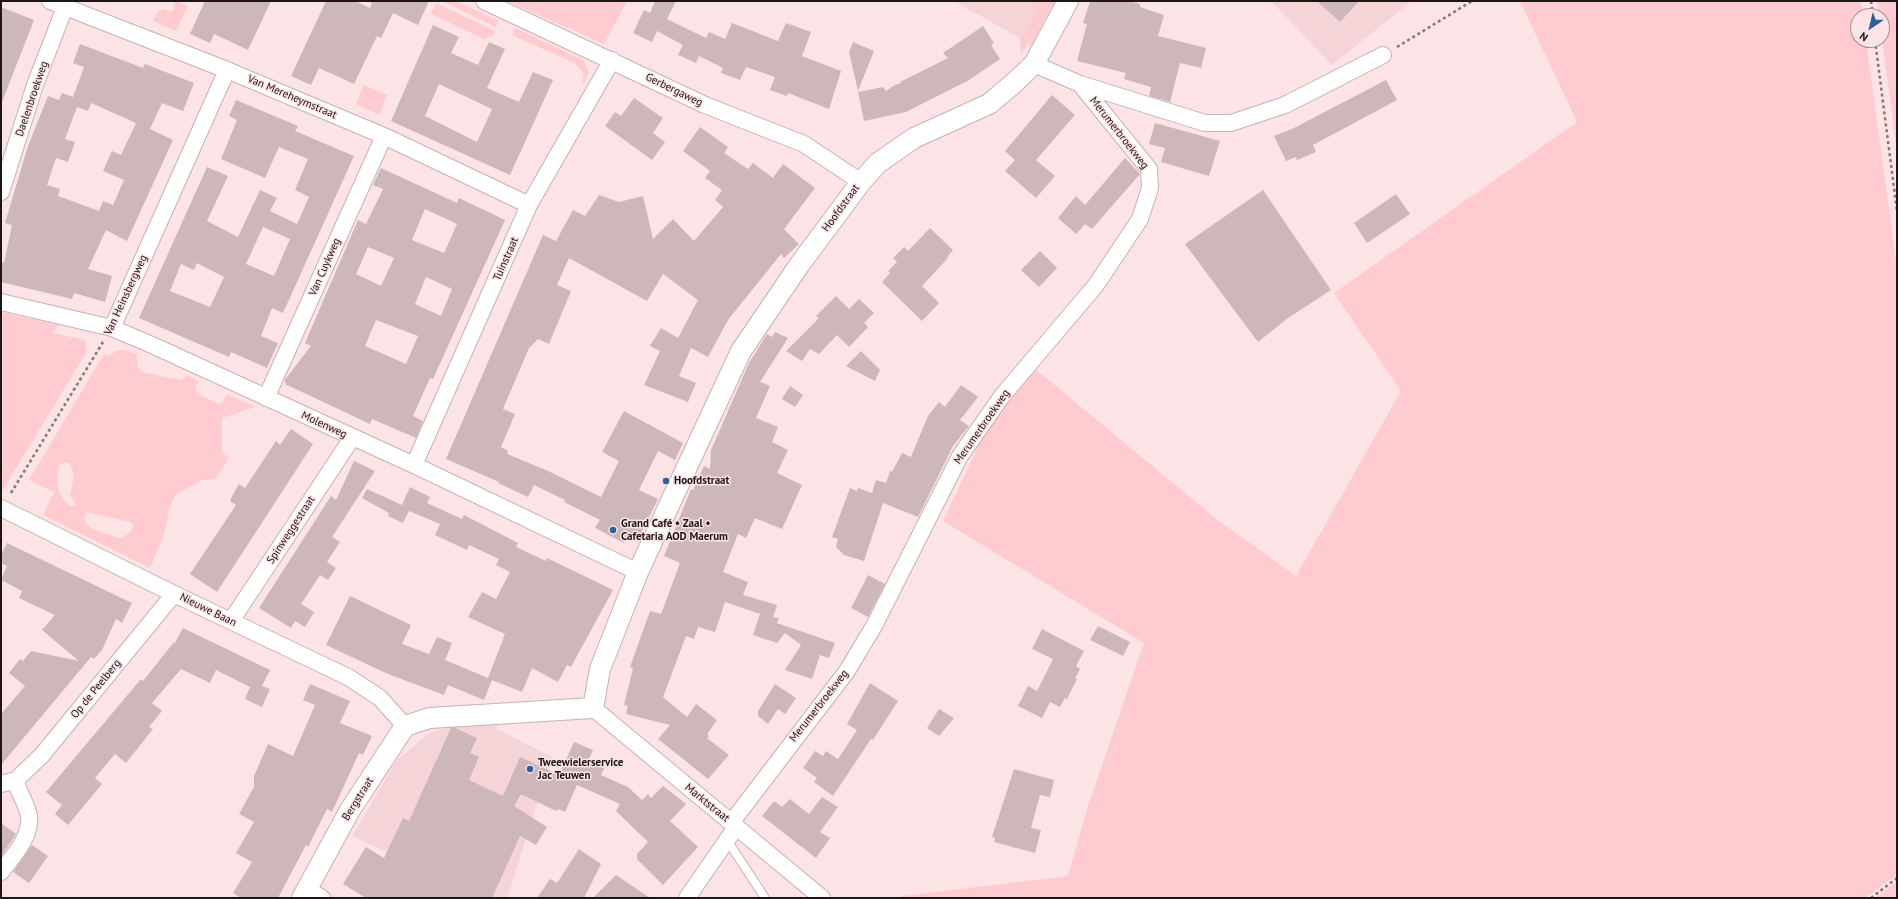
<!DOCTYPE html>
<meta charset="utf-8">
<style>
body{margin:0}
#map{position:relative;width:1898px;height:899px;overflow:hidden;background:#fbe3e6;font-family:"PT Sans",sans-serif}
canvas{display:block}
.frame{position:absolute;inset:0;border:2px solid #1d1516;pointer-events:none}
.north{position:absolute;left:1850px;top:8px;width:40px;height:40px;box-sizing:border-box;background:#fbe3e6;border:1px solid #a29193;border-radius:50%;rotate:215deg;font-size:11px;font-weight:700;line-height:16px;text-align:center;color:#1d1516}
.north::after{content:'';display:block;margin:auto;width:14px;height:18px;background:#2a629a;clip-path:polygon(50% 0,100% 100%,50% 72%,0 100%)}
</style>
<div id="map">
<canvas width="1898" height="899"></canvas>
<div class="frame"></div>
<div class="north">N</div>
</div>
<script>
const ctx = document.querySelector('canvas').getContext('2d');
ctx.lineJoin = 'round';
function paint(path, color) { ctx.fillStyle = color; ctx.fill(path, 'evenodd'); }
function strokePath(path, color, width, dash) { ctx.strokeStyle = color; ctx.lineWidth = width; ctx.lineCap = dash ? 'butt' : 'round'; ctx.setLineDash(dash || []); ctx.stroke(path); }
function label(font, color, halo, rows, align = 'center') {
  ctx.font = font + ' "PT Sans",sans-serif'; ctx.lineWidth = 3; ctx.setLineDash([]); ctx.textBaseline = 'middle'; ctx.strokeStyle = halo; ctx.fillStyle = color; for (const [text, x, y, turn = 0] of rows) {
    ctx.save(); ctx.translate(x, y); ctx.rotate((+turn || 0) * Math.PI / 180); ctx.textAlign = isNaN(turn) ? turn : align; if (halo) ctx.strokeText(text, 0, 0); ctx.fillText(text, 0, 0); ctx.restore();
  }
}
const built = new Path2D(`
 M954,1H1040L1020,38Z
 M1271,1H1412L1332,65Z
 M459,722L498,723L497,729L552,757L507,898H485L352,836L397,760L428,734Z`);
const green = new Path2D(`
 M171,1H176L188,6L176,31L153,21L158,11L164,9L172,12L175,3Z
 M442,1H456L499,21L496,27Z
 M507,1H627L604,44Z
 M1040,1H1058L1055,7L1052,6L1031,46L1028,44L1021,54L1020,38Z
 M1520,1H1861L1863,16H1858V40H1866L1897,269V874L1865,898H902V896L1068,876L1088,806L1144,643L943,521L982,438L1009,398L1034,368L1219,521L1296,576L1401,391L1334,293L1577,122Z
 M1877,1H1897V151L1882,39V16H1879Z
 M436,3L495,31L491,38L488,36L486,40L431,14Z
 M515,28L583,60L589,72L583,85L582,80L584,74L574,63L512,35Z
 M364,85L387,95L379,115L356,104Z
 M1,312L58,325L53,333L85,340L86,353L1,493Z
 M122,350L137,354V365L141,372L180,380L184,378L186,375L199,381L195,390L202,396L219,404L223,402L227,394L255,407L222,418V452L229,458L215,479L202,480L175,495L169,510L164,535L150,568L43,515L54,492L29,480L104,354L109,356L116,351ZM67,462C77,469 73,485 70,495L76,505L71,507C56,493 55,483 60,464ZM86,512L131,522L133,526C131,533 125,537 118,538L91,528L86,523L84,517Z
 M1897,881V898H1875Z`);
const building = new Path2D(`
 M205,1H271L248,50L214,34L210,43L190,34Z
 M326,1H355L370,8L372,3L367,1H429L418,25L393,13L381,38L377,36L354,84L319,68L311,85L291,76Z
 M655,1H676L667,19L706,38L709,32L725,39L732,23L778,41L786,23L811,32L802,56L841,71L829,109L788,93L787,96L770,90L775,77L746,67L740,80L721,73L723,68L699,56L696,63L678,55L683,45L657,31L652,42L633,33L644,10L650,13Z
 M1090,1H1128L1140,4V7L1164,15L1158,36L1206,48L1201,68L1180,63L1170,102L1149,96L1151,87L1124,79L1126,73L1077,61L1087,24L1083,23Z
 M1317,1H1359L1340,22Z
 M1,7L34,20L2,102L1,101Z
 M433,25L459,37L451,53L478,65L489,42L505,49L487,88L519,102L533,72L553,80L510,175L391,121ZM439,84L492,109L477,142L425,116Z
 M983,26L994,43L991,45L1000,59L969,80L906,112L864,121L858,92L883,87L886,91L895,85L901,83L900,82L948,58L943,53Z
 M853,42L874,51L858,91L849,52Z
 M80,44L143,68L145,64L194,83L183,111L162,103L150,129L173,140L127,241L106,230L88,269L112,276L105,302L74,293L72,299L1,282V262L4,263L12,225L5,223L28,146L48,96L59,100L62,93L73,97L84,67L73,63ZM91,103L136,123L121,155L112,151L103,171L124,180L113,205L103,201L99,211L58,196L60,189L47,185L56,158L68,162L75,142L65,139L77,107L88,111Z
 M1386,80L1397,100L1313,145L1316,152L1297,160L1296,157L1286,161L1274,136L1294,128Z
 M1052,95L1075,115L1036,160L1055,176L1036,198L1005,171L1015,160L1005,151Z
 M634,98L663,118L653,133L665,142L652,160L605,126L615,112L621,116Z
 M236,100L298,126L295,131L354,156L283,313L272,308L261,336L278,343L267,368L231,352L229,357L139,318L207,167L228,176L207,221L238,237L260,190L277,198L270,211L297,224L309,197L295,190L308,159L279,147L265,178L221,159L237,120L229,116ZM263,227L290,239L274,276L246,264ZM197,263L224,277L210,307L170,291L181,264L194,270Z
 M1155,123L1220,141L1209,176L1161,162L1165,148L1149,144Z
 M700,127L728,147L724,153L748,169L753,163L773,178L783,164L815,188L784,229L799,244L784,258L781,254L728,320L708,357L691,348L679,376L696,383L688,402L644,385L660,351L650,346L661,328L678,338L698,300L663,274L647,301L569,258L557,285L571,291L549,344L538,339L529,348L503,409L515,414L501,447L508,451L507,454L546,470L601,497L619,461L602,452L624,411L683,443L675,460L658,451L639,490L658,499L638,539L628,534L624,543L595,528L600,520L564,502L565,500L534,485L528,497L498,483L499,482L446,459L543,235L556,241L573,210L585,216L599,195L619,202L643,196L653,239L673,219L694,241L723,207L715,200L722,190L705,178L710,171L683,151Z
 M1125,158L1140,174L1092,229L1085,224L1076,234L1058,218L1076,196L1085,205Z
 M381,168L457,203L459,198L505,220L433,379L430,378L413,416L423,421L416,438L372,419L370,424L285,384L286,382L284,381L311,346L305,343L358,220L366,224L383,189L373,185ZM425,209L457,224L444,253L412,240ZM368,247L394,258L381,286L356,274ZM426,277L452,289L441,316L415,304ZM376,320L418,336L406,364L365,346Z
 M1263,190L1331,290L1288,318L1258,342L1185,244Z
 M1396,194L1410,214L1367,243L1354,223Z
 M930,228L953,250L947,257L948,258L922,286L939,303L922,321L882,282L890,273L888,271L897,262L893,258L904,247L908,251Z
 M1040,251L1057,268L1039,287L1021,270Z
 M836,296L849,309L859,299L874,313L864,323L868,327L849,347L837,335L819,354L810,349L802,361L786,351L819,318L816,316Z
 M775,332L788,338L760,382L770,386L756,418L778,427L772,442L788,450L777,473L802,485L782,529L755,518L746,538L738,534L723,572L748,582L743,595L777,605L773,617L779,618L777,623L835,643L829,658L820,655L812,679L785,670L801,645L785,633L777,643L753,635L760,614L725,602L715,632L698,627L694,639L686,636L663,697L687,717L696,704L717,720L707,734L709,736L707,738L729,755L708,779L658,739L670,725L626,714L628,706L624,705L633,668L630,667L650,611L661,614L680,563L664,556L691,489L693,490L704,466L710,469L711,450L749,363L767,334L772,337Z
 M861,351L880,370L875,381L846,366Z
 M961,385L978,397L960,420L969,426L953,446L918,517L883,503L864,561L844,555L836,547L838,539L832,537L850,488L857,491L858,488L872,493L876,480L886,483L890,471L892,472L902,453L911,457L928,416L939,402L945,407Z
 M790,386L803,395L795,407L782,399Z
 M291,429L313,444L217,592L190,574L236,505L230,501L231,498L239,484L245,488L276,441L280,445Z
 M354,461L375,471L332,537L340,542L327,562L336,568L328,580L320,575L301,604L314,612L305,627L295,621L291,628L259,608L331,496L336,500Z
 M410,487L430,497L427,503L462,519L464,515L518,543L516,547L546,561L547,558L613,590L571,667L567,665L558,682L532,668L522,692L492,680L484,700L448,685L444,695L388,674L326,645L350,596L411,625L402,644L429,654L437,637L452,643L445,660L488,678L505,634L468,617L482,592L496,599L510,572L496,565L499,559L469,545L467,550L435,535L440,524L409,511L403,523L388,516L389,513L362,498L367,489L402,505Z
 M7,543L132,603L122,623L116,619L102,650L94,659L91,657L1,765V714L25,686L9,673L20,659L23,661L31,651L79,661L42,630L55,615L19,598L22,591L1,580L7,566L1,563V555Z
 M868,575L885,584L868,617L851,608Z
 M1098,626L1130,642L1123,656L1090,640Z
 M183,628L270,670L262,686L270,689L262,707L245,699L250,687L216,670L210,683L181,669L152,703L162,711L149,727L153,729L126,763L115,754L95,778L102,784L68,825L55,814L62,805L46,792L141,679L143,681L174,642L175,643Z
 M1042,629L1084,651L1076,666L1080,669L1075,678L1077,679L1067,699L1065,698L1060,707L1050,702L1042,718L1018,706L1028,686L1037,691L1053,659L1032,649Z
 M870,683L898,701L873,740L871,739L833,796L814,782L817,778L803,768L815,751L823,756L826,751L838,759L857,730L847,724Z
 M310,684L350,701L340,723L372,736L363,755L359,753L332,812L327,809L308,847L306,845L278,898H241L233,893L252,862L236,853L254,822L239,814L254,787V776L268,744L293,756L315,705L303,700Z
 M775,684L796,698L785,714L778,709L768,724L758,716V711Z
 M939,709L954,718L939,736L927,728Z
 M451,728H455L477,738L470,753L479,757L469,780L503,796L520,757L559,775L574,742L593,750L588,761L604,768L601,775L628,787L642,800L648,794L651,798L663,786L686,804L670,821L698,847L663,885L637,859V854L648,842L616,811L620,804L577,785L565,812L558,809L556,811L521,794L514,806L547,827L536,845L520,836L492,898H366L343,884L366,847L384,858L403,818L409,821Z
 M1014,769L1054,780L1050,797L1040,795L1031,828L1041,830L1035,853L994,842L995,838L992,837Z
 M822,797L838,807L820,832L830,838L816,858L762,816L774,801L782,807L790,799L809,814Z
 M1,823L16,834L1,857Z
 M32,845L48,856L29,883L13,872Z
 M579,849L601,864L584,898H537L550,879L557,883Z
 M616,875L650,898H593Z`);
const path = new Path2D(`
 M1871,1L1873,16
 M1875,40L1897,211
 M1397,47L1472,1
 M11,493L103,342
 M1871,898L1897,878`);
const service = new Path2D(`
 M727,840L765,898`);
const minor = new Path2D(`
 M50,1L227,70L384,136L529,205
 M484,1L705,105L804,144L861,182
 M1034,64L1080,84L1205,123H1231L1285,105L1383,55
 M1,192L35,85L65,7
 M1,302L112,328L152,345L414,465L638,572
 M112,328L227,70
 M266,398L384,136
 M414,465L529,205L612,60
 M1,508L174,594L348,677L380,698L405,726
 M231,621L352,438
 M593,708L822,898
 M1,784L16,780L42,755L174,594
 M731,823L847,671L874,626L960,456L1002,396L1096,285L1140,219L1150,188L1149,169L1080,84
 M1,872C13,856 31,838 29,816C27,805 19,792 15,781
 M307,889L322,898
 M687,898L736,827`);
const tertiary = new Path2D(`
 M302,898L350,810L405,726L430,718L593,708L600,669L638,572L741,351L800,264L861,182L878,163L914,138L989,104L1014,83L1034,64L1068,1`);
const markers = [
 [666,481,4,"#2a629a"],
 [613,530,4,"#2a629a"],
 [530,769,4,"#2a629a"]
];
const streetNames = [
 ["Gerbergaweg",674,90,26],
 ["Van Mereheymstraat",292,97,23],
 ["Daelenbroekweg",32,99,-71],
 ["Merumerbroekweg",1119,133,52],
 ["Hoofdstraat",841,208,-54],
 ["Tuinstraat",506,259,-66],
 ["Van Cuykweg",325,267,-66],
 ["Van Heinsbergweg",126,295,-65],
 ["Molenweg",324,425,25],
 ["Merumerbroekweg",982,427,-55],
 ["Spinweggestraat",291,530,-57],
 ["Nieuwe Baan",208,610,26],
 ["Op de Peelberg",96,689,-51],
 ["Merumerbroekweg",819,706,-52],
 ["Bergstraat",358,799,-58],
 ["Marktstraat",707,803,39]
];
const poiNames = [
 ["Hoofdstraat",674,481],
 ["Grand Café • Zaal •",621,524],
 ["Cafetaria AOD Maerum",621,537],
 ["Tweewielerservice",538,763],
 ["Jac Teuwen",538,776]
];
paint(built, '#f5d4d7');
paint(green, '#fecbd0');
paint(building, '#ceb7ba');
strokePath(service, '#c7b1b3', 10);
strokePath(minor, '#c7b1b3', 18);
strokePath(tertiary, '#c7b1b3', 22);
strokePath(path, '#857678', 2.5, [3, 3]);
strokePath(service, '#fff', 8);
strokePath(minor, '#fff', 16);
strokePath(tertiary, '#fff', 20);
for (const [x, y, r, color] of markers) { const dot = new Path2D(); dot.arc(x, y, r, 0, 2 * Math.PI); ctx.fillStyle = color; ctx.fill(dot); strokePath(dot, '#fbe3e6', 1.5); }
label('11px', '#1d1516', '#fbe3e6', streetNames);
label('bold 11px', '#1d1516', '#fbe3e6', poiNames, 'left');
</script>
